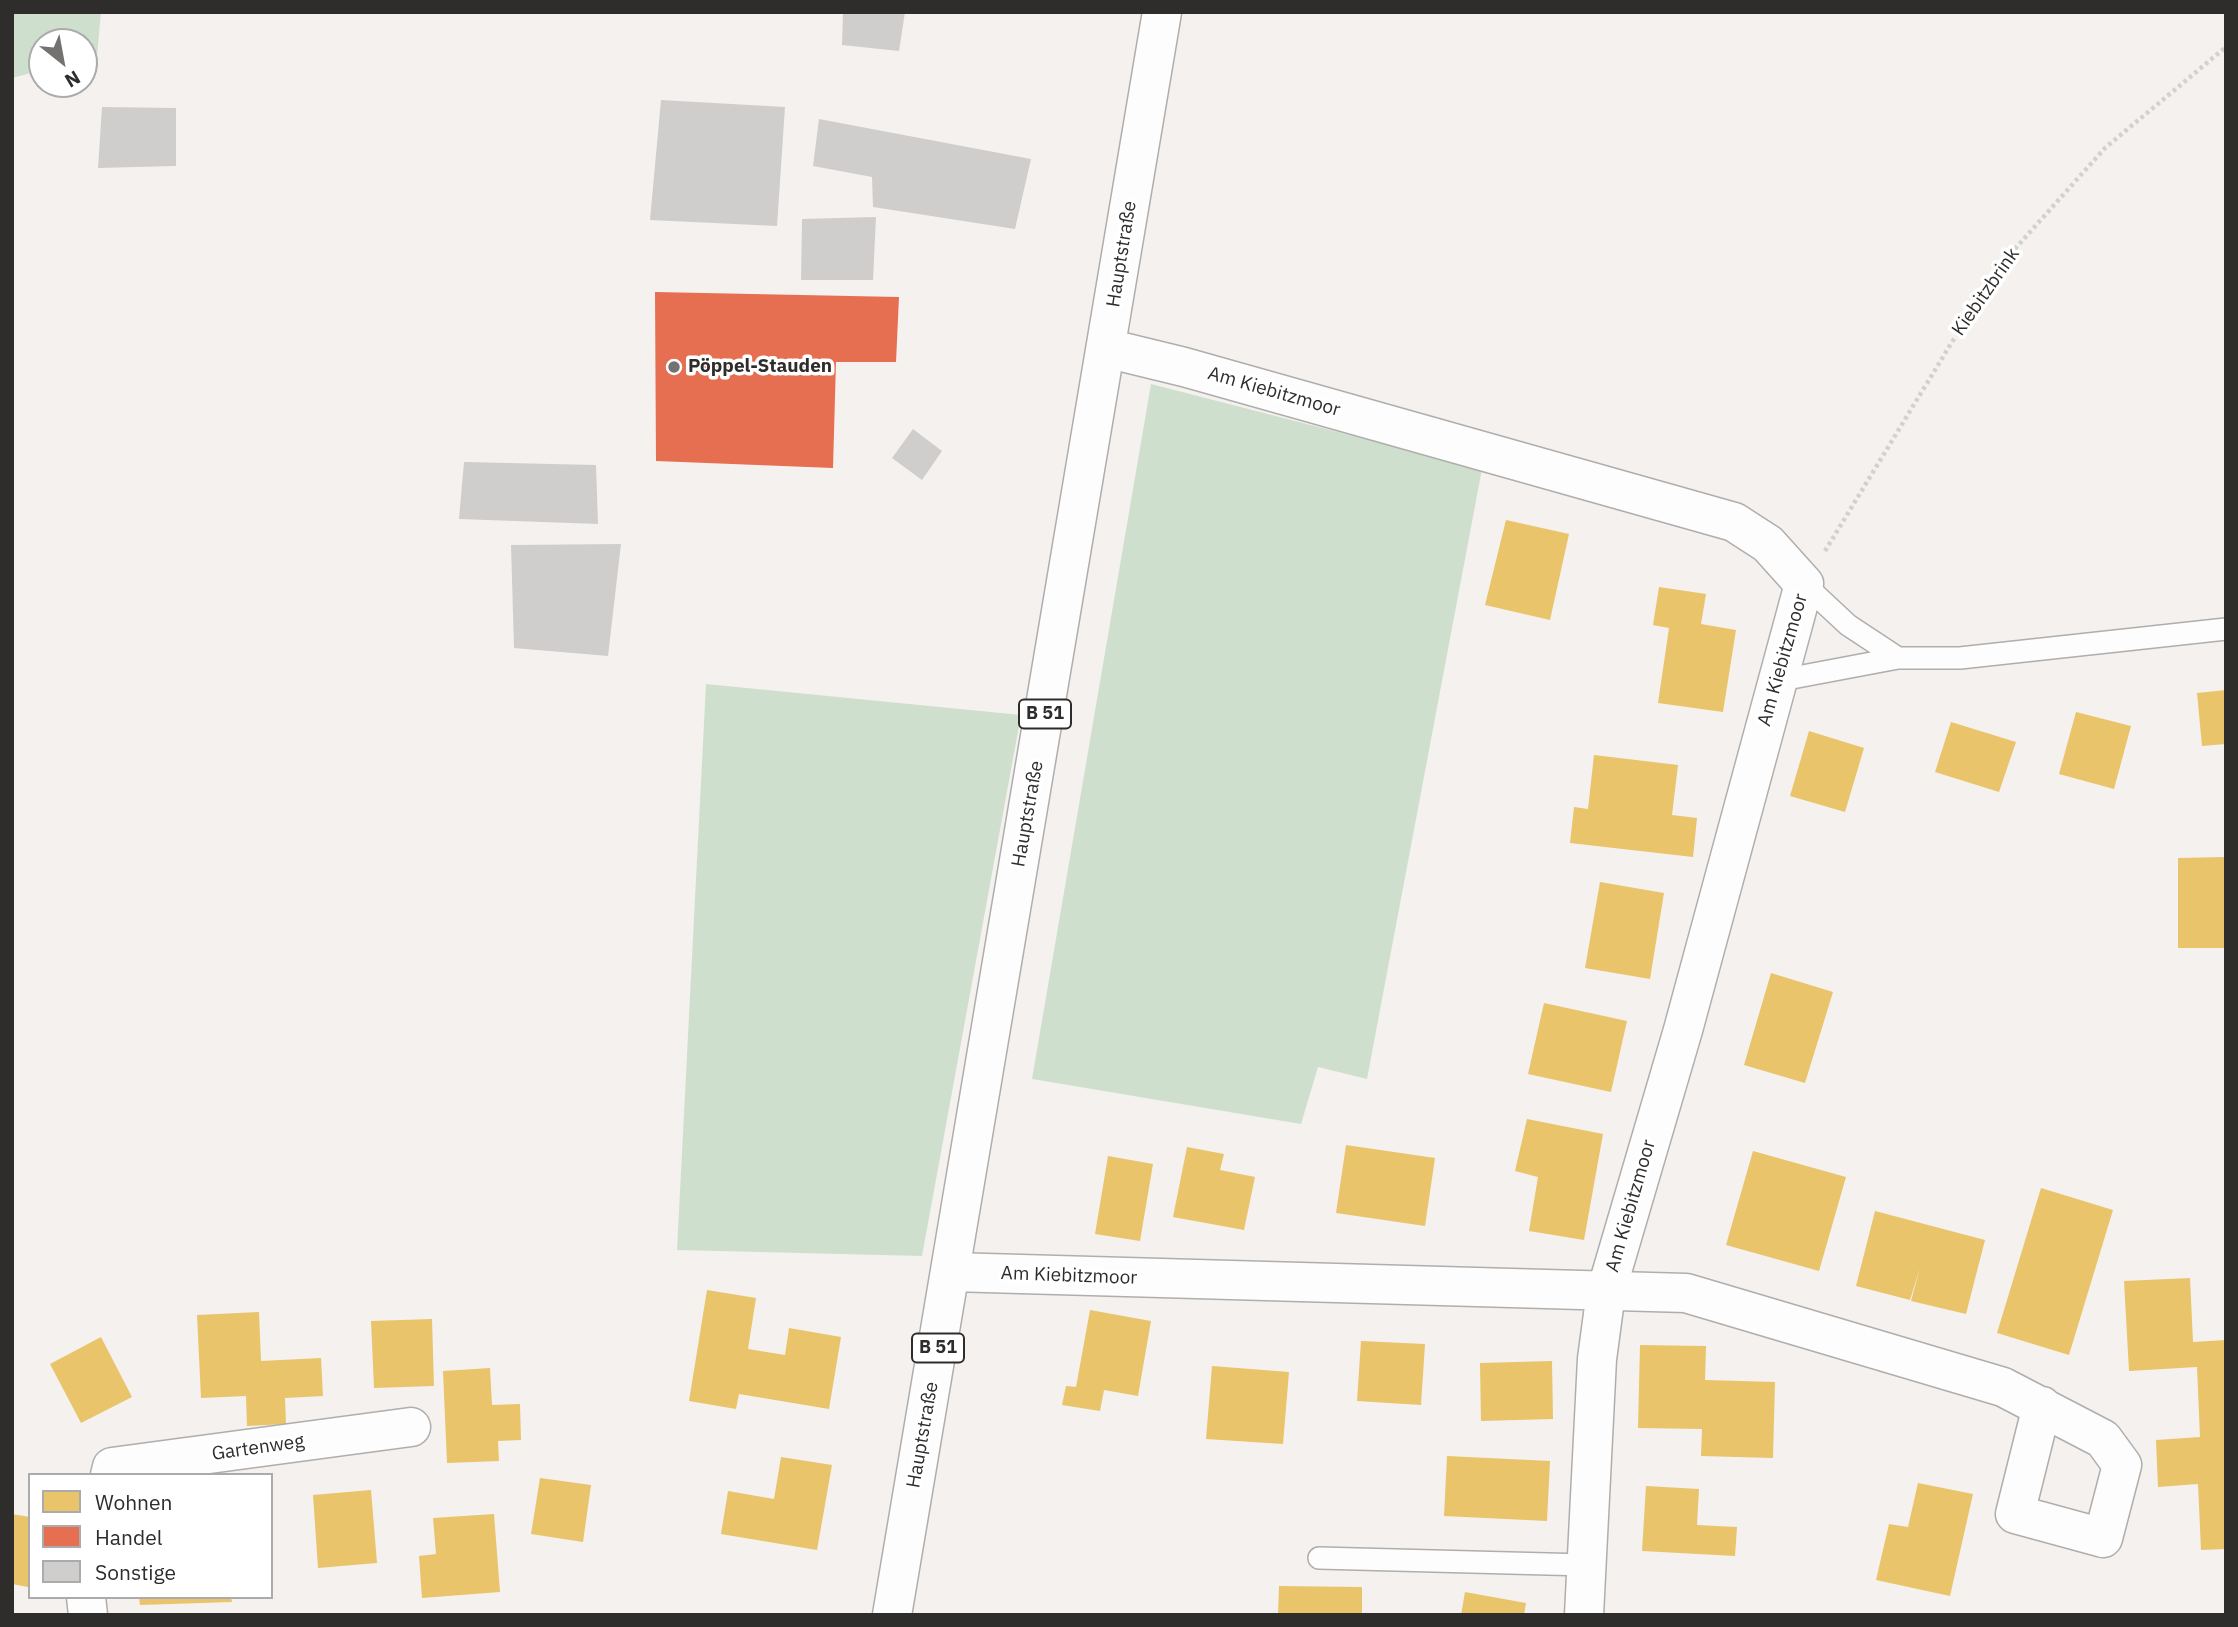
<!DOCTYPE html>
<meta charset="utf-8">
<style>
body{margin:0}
#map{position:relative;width:2238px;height:1627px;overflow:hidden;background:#f4f1ef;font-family:"IBM Plex Sans",sans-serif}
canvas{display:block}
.frame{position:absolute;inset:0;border:14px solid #2f2d2c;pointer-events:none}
.legend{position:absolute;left:28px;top:1473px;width:245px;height:126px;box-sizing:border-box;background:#fff;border:2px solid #acabab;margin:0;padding:9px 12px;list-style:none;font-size:21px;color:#2f2d2c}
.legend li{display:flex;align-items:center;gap:14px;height:35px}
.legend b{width:35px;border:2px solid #acabab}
.north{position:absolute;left:28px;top:28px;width:70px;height:70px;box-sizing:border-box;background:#fff;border:2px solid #acabab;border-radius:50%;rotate:149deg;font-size:19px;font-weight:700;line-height:28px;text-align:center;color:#2f2d2c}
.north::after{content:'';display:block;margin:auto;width:24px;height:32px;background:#747270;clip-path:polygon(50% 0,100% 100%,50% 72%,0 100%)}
</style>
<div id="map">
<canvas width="2238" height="1627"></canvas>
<div class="frame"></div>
<ul class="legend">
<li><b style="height:19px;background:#e9c46a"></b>Wohnen</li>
<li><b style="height:19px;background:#e76f51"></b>Handel</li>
<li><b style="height:19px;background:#d0cecd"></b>Sonstige</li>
</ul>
<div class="north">N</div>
</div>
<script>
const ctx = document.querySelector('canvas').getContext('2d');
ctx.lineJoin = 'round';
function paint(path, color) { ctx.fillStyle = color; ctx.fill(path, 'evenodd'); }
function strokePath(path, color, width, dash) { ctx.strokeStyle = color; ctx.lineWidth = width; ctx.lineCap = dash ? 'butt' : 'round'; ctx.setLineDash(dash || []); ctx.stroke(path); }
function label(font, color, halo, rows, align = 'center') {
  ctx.font = font + ' "IBM Plex Sans",sans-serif'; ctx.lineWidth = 7; ctx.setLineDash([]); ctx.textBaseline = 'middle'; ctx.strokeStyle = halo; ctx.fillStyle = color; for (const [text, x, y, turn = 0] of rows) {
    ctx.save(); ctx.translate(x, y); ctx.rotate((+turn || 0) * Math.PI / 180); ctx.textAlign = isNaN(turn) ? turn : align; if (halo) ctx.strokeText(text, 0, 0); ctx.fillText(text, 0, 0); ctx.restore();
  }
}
const green = new Path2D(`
 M12,12H101L97,56L84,59V42H42V70L12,78Z
 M1151,384L1482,469L1367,1079L1318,1067L1301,1124L1032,1079Z
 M706,684L1021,715L922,1256L677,1250Z`);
const homes = new Path2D(`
 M1506,520L1569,534L1550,620L1485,605Z
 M1659,587L1706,594L1701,624L1736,630L1723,712L1658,703L1669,628L1653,625Z
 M2226,690V744L2202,746L2197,693Z
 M2076,712L2131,726L2114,789L2059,774Z
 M1951,722L2016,742L1999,792L1935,772Z
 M1809,731L1864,748L1845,812L1790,796Z
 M1594,755L1678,765L1672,815L1697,818L1693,857L1570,843L1574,807L1588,809Z
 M2226,857V948H2178V858Z
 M1600,882L1664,893L1650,979L1585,968Z
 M1771,973L1833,992L1805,1083L1744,1065Z
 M1544,1003L1627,1021L1611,1092L1528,1074Z
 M1527,1119L1603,1134L1584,1240L1529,1231L1538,1177L1515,1171Z
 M1346,1145L1435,1158L1425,1226L1336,1213Z
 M1187,1147L1224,1154L1220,1170L1255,1177L1244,1230L1173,1217Z
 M1753,1151L1846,1177L1819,1271L1726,1245Z
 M1108,1156L1153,1164L1140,1241L1095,1234Z
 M2041,1188L2113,1210L2069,1355L1997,1333Z
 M1875,1211L1985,1240L1966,1314L1911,1301L1920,1268L1910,1300L1856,1286Z
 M2190,1278L2193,1342L2226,1340V1549L2201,1550L2198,1484L2158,1487L2156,1440L2200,1437L2197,1367L2129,1371L2124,1281Z
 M707,1290L756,1298L748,1349L785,1355L789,1328L841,1337L829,1409L739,1394L736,1409L689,1401Z
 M1090,1310L1151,1321L1138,1396L1104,1390L1100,1411L1062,1405L1066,1386L1076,1387Z
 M259,1312L261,1361L321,1358L323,1396L285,1398L286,1424L247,1426L246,1396L201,1398L197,1315Z
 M432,1319L434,1386L374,1388L371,1321Z
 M101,1337L132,1397L81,1423L50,1364Z
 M1361,1341L1425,1344L1421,1405L1357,1401Z
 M1640,1345L1706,1346L1705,1380L1775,1382L1773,1458L1701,1456L1702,1429L1638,1428Z
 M1552,1361L1553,1419L1481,1421L1480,1363Z
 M1212,1366L1289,1372L1283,1444L1206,1439Z
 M490,1368L492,1405L520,1404L521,1440L498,1441L499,1461L447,1463L443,1371Z
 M1447,1456L1550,1461L1547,1521L1444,1516Z
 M781,1457L832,1465L817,1550L721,1534L728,1491L774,1499Z
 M540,1478L591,1485L583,1542L531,1534Z
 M1918,1483L1973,1494L1950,1596L1876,1580L1889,1524L1908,1527Z
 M1646,1486L1699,1489L1697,1525L1737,1527L1735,1556L1642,1551Z
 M371,1490L377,1563L318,1568L313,1495Z
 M12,1514L30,1517V1578L28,1587L12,1584Z
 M494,1514L500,1592L422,1598L419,1556L436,1554L433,1518Z
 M1279,1586L1362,1587V1615H1278Z
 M1465,1592L1526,1603L1524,1615H1461Z
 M139,1597H231L232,1602L140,1605Z`);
const shops = new Path2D(`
 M655,292L899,297L896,362H836L833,468L656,461Z`);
const building = new Path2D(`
 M843,12H905L899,51L842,45Z
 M661,100L785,107L777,226L650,220Z
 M102,107L176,108V166L98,168Z
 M819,119L1031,159L1015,229L873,207L872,177L813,166Z
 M876,217L873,280H801L802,219Z
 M913,429L942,451L922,480L892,458Z
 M464,462L596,465L598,524L459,519Z
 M621,544L608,656L514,648L511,545Z`);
const path = new Path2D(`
 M1825,551L1952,342L2005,260L2105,148L2226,47`);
const service = new Path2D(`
 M1804,584L1848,625L1898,658H1960L2226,629
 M1776,681L1898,658
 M1319,1558L1586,1565`);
const minor = new Path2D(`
 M1106,348L1184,367L1734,522L1768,544L1804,584L1683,1030L1606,1292L1597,1359L1584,1615
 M951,1272L1686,1293L2003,1387L2103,1439L2122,1465L2103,1538L2015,1514L2042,1406
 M110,1475L112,1467L411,1427
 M86,1597L88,1615`);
const primary = new Path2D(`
 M892,1615L1162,12`);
const markers = [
 [674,367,7,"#747270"]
];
const shields = [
 [1045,714,52],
 [938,1348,52]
];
const shieldNames = [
 ["B 51",1045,714],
 ["B 51",938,1348]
];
const streetNames = [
 ["Hauptstraße",1122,254,-81],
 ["Kiebitzbrink",1986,292,-55],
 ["Am Kiebitzmoor",1274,392,16],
 ["Am Kiebitzmoor",1783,660,-74],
 ["Hauptstraße",1028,814,-80],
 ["Am Kiebitzmoor",1631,1206,-74],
 ["Am Kiebitzmoor",1069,1276,2],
 ["Hauptstraße",923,1435,-80],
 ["Gartenweg",258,1448,-8]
];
const poiNames = [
 ["Pöppel-Stauden",688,367]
];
paint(green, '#cee0cd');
paint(homes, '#e9c46a');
paint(shops, '#e76f51');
paint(building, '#d0cecd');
strokePath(service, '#b0aeac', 24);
strokePath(minor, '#b0aeac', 41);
strokePath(primary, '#b0aeac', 41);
strokePath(path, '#d1d1d0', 4.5, [3.5, 3.5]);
strokePath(service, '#fdfdfd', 21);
strokePath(minor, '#fdfdfd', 38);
strokePath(primary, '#fdfdfd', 38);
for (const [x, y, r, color] of markers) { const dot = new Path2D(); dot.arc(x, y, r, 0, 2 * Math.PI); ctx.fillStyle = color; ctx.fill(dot); strokePath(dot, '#fff', 2.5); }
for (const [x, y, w] of shields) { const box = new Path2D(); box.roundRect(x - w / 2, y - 14.5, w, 29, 5); ctx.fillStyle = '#fff'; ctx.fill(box); strokePath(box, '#2f2d2c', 2); }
label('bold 18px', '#2f2d2c', null, shieldNames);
label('19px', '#2f2d2c', '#fff', streetNames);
label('bold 19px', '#2f2d2c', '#fff', poiNames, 'left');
</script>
